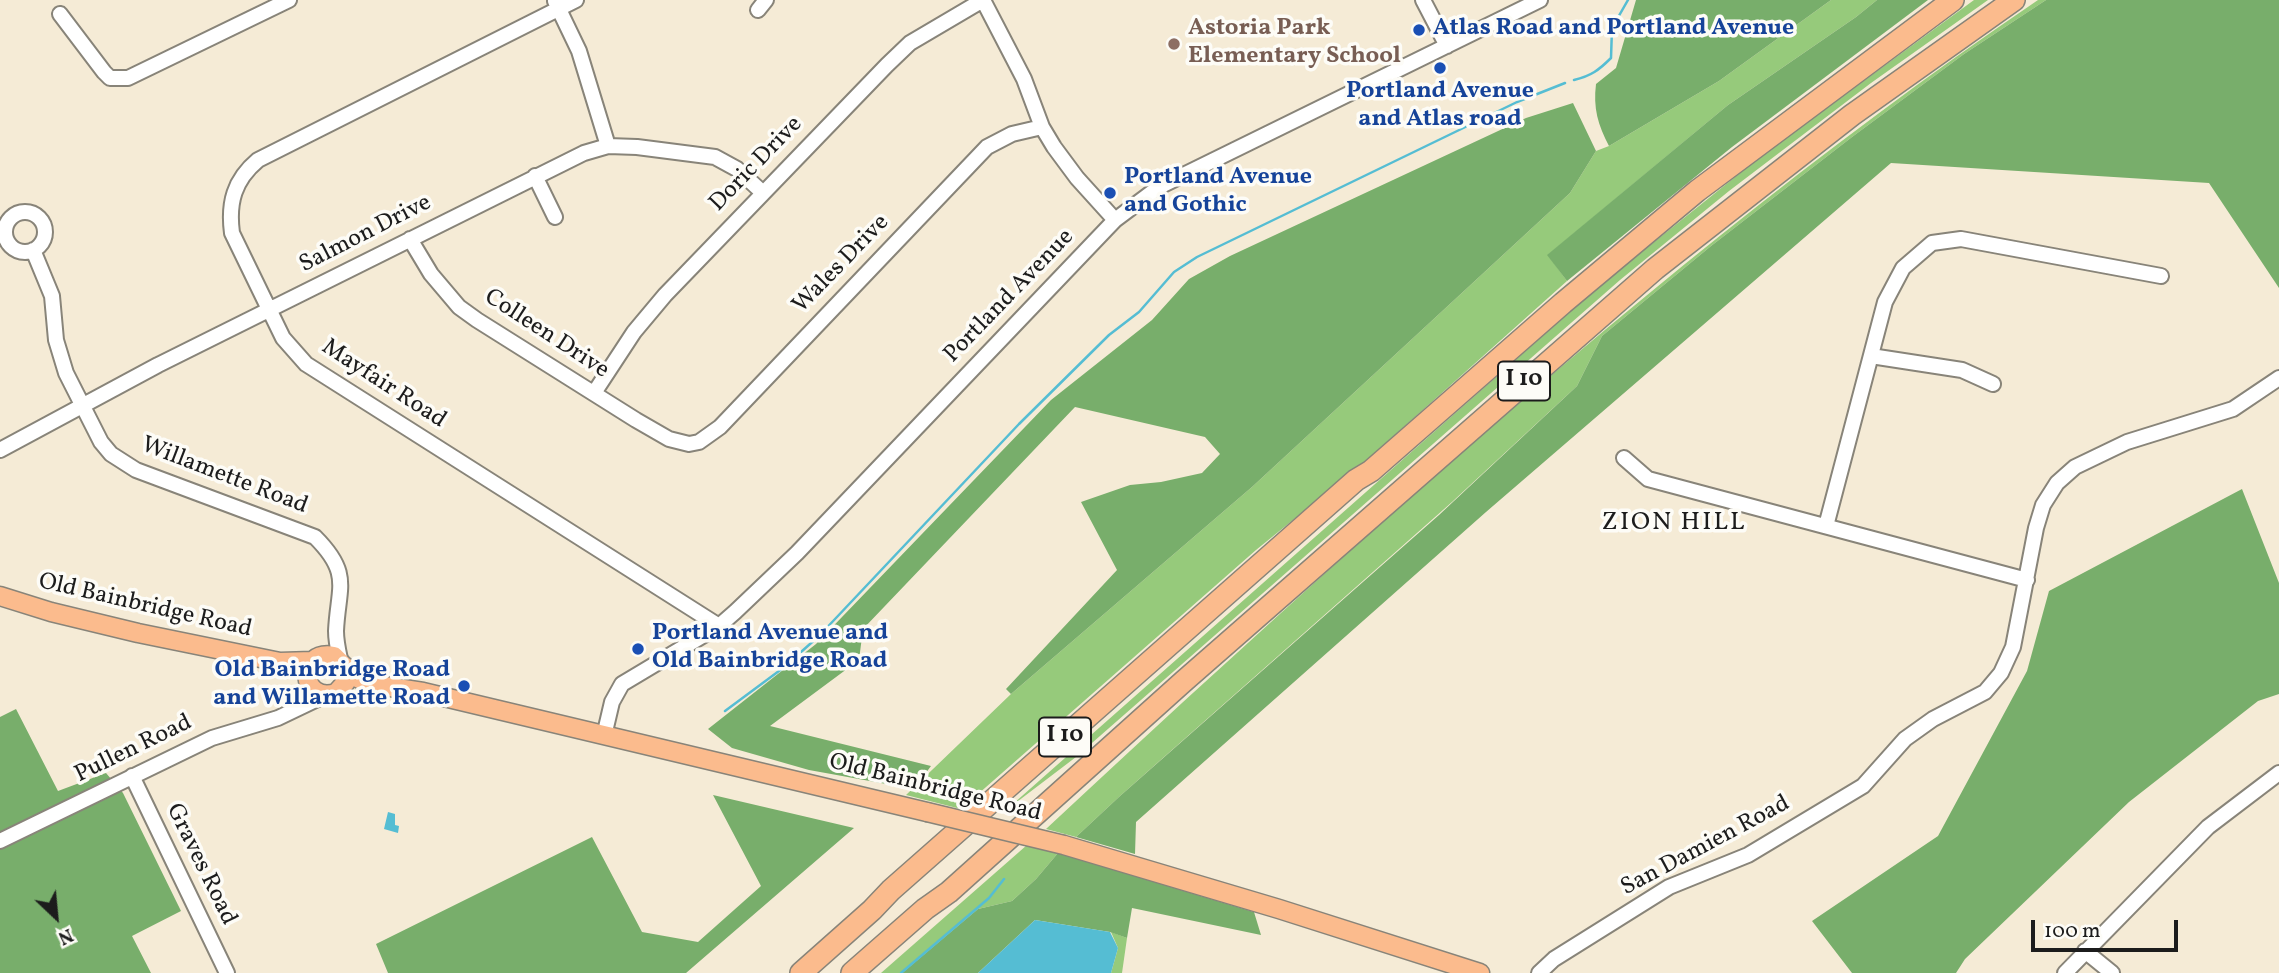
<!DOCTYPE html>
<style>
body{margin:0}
#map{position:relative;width:2279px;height:973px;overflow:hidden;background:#f5ebd6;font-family:Vollkorn,serif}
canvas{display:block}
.north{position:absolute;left:21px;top:882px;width:70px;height:70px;-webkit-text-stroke:5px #fdfcf7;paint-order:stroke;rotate:154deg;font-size:19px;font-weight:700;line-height:28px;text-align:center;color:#1c1c1c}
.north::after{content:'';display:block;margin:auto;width:24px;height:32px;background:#1c1c1c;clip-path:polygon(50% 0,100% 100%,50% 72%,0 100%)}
.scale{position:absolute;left:2031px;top:920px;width:147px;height:32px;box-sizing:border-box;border:4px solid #1c1c1c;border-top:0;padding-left:9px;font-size:21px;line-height:24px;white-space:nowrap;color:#1c1c1c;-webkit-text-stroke:5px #fdfcf7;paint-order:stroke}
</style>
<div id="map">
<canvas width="2279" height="973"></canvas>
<div class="north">N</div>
<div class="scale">100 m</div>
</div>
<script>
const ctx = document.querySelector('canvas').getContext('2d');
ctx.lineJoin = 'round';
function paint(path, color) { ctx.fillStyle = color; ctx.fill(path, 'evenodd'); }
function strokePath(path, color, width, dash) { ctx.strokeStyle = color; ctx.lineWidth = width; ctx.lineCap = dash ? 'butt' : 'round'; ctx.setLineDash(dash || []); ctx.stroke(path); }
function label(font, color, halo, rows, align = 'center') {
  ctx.font = font + ' Vollkorn,serif'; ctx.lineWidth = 7; ctx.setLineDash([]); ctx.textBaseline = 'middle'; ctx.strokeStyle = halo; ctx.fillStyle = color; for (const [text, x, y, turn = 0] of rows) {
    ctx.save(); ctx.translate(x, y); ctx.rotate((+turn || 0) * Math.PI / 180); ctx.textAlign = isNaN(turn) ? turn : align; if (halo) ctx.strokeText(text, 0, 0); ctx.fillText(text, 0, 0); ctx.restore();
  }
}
const green = new Path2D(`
 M1831,0H1877L1856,17L1728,105L1548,255L1567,281L1368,459L1256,550L961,809L906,795L1011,694L1252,487L1570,193L1596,151L1609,146L1719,81Z
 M1974,0H1988L1871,83L1729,191L1620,280L1076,757L1005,811L1598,287L1760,157Z
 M2038,0H2046L1964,54L1852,137L1711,246L1602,336L1577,386L1452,502L1120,796L1076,837L1046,829C1169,714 1294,600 1421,488C1619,314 1820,148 2038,0Z
 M1027,845L1058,853L1036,879L1012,901L978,909L902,973H881Z
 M1111,932L1127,938L1122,973H1111L1118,948Z`);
const forest = new Path2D(`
 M1636,0H1831L1719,81L1609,146C1598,125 1593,108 1596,84L1616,68Z
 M1877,0H1928L1732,147L1567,281L1547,255L1728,105L1856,17Z
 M2046,0H2279V288L2209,183L1891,163L1486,512L1136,822L1135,854L1076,837L1120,796L1439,515L1577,386L1602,336L1711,246L1852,137L1964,54Z
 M1573,103L1596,151L1570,193L1252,487L1011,694L1006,689L1117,570L1081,502L1130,485L1161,482L1202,473L1220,454L1205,437L1075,407L863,629L859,660L770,726L931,766L914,789L809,770L732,748L708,729L816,644L1051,400L1152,320L1189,279L1230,256L1526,118Z
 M2242,489L2279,583V694L2258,701L2129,802L1965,959L1956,973H1852L1812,921L1938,836L2027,671L2049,591Z
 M16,709L58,791L106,773L123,793L181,911L132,936L151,973H0V717Z
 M713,795L854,828L686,973H388L376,944L592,837L642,932L698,942L761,886Z
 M1058,853L1254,912L1261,935L1132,908L1127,938L1110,932L1035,920L978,973H902L978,909L1012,901L1036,879Z`);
const water = new Path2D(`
 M388,812L395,814V825L399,826L398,833L384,829Z
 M1035,920L1110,932L1118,948L1111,973H978Z`);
const stream = new Path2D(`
 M1574,80C1591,76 1599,70 1611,58L1612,28L1628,0
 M725,711L783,668L819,636L1019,424L1109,335L1139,312L1174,272L1197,257L1517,102L1565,83
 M901,973L989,898L1004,879`);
const minor = new Path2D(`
 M576,0L258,160C234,180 228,203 232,233L283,338L306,364L719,626
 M983,0L1024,79L1042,127L1054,147L1077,178L1115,220
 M1423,0L1447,46
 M555,1L579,51L608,146
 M758,10L766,0
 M60,14L104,72L110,78H128L289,0
 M535,176L555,217
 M5 232a20 20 0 1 1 40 0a20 20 0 1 1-40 0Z
 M410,239L431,274L459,307L477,320L636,420L669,439L689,444L699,442L720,427L987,147L1012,134L1042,127
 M33,250L52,296L56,340L66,373L101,442L111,454L136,470L315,537C352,574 338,587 336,631C336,640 338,650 340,659
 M1871,356L1962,370L1993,384
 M594,393L634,332L665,295L887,65L910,43L983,0
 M0,450L158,365L584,153L608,146L637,147L715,157L737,169L762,192
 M1624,458L1648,479L2027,580
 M1826,526L1885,302L1903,268L1932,243L1961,239L2161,276
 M604,736L612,702L622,684L719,626L735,612L797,553L1115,220L1159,187L1540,0
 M132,776L227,973
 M0,841L212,738L278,718L326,695
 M2085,951L2112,973
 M1539,973L1554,959L1669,887L1748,855L1863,786L1905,739L1933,719L1985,692L2001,673L2013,647L2036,528L2043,505L2057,483L2075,467L2127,442L2233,409L2279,378
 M2065,973L2208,827L2279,773`);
const major = new Path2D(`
 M0,596L51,612L138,633L280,662L312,661
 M346,667V682L336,693C300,704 296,649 334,656L355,677L371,684L423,692L927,812
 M1064,845L1279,909L1480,973`);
const highway = new Path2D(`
 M801,973L872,910L891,890L1356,480L1371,471L1563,303L1697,191L1953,0
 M852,973L925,909L949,892L1184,681L1655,269L1852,115L2014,0`);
const majorBridge = new Path2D(`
 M927,812L1064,845`);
const markers = [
 [1419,30,7,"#1a4fb4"],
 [1174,44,7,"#8d6e63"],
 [1440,68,7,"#1a4fb4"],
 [1110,193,7,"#1a4fb4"],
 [638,649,7,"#1a4fb4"],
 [464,686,7,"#1a4fb4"]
];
const shields = [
 [1524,381,52],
 [1065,737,52]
];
const shieldNames = [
 ["I 10",1524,381],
 ["I 10",1065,737]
];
const educationNames = [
 ["Astoria Park",1188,30],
 ["Elementary School",1188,58]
];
const transitNames = [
 ["Atlas Road and Portland Avenue",1433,30],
 ["Portland Avenue",1440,93,"center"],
 ["and Atlas road",1440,121,"center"],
 ["Portland Avenue",1124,179],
 ["and Gothic",1124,207],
 ["Portland Avenue and",652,635],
 ["Old Bainbridge Road",652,663],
 ["Old Bainbridge Road",450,672,"right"],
 ["and Willamette Road",450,700,"right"]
];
const streetNames = [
 ["Doric Drive",757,165,-46],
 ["Salmon Drive",366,235,-27],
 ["Wales Drive",842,265,-46],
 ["Portland Avenue",1010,297,-46],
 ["Colleen Drive",546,335,33],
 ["Mayfair Road",383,385,33],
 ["Willamette Road",224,477,21],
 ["Old Bainbridge Road",145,607,13],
 ["Pullen Road",134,750,-26],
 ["Old Bainbridge Road",935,789,14],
 ["San Damien Road",1706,847,-28],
 ["Graves Road",200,865,64]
];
const neighbourhoodNames = [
 ["ZION HILL",1674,524]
];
paint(green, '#96ca7b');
paint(forest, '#78ae6b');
paint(water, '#55bdd3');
strokePath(stream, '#55bdd3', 2.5);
strokePath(minor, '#888479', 18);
strokePath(major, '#888479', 21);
strokePath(highway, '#888479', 24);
strokePath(minor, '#fff', 14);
strokePath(major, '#fbbb8d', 18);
strokePath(highway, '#fbbb8d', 21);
strokePath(majorBridge, '#888479', 21, []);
strokePath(majorBridge, '#fbbb8d', 18);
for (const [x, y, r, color] of markers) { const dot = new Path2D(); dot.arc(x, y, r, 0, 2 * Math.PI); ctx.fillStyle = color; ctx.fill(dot); strokePath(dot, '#fdfcf7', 2.5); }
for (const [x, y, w] of shields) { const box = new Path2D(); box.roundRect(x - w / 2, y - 19.5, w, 39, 5); ctx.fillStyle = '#fdfcf7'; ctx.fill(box); strokePath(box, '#1c1c1c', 2); }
label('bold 23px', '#1c1c1c', null, shieldNames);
label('bold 24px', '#785e54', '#fdfcf7', educationNames, 'left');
label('bold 24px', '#164399', '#fdfcf7', transitNames, 'left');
label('24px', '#1c1c1c', '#fdfcf7', streetNames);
ctx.letterSpacing = '2px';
label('26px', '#1c1c1c', '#fdfcf7', neighbourhoodNames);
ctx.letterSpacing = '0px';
</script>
